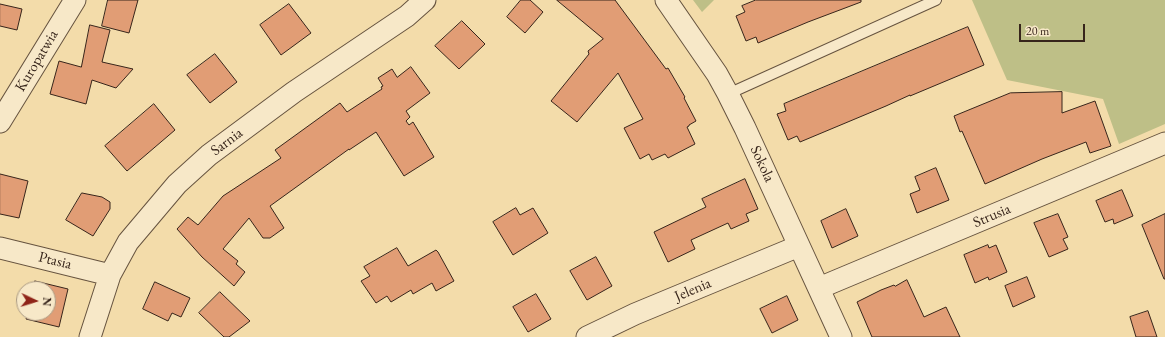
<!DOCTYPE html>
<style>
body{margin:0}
#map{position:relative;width:1165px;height:337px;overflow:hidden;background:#f3dcaa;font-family:"EB Garamond",serif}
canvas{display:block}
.north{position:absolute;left:16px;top:281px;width:40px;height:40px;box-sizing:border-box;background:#f7e8c8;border:1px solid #aa9a83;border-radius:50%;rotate:94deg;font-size:11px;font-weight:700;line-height:16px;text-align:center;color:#37251b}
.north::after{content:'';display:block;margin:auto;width:14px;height:18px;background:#8f2418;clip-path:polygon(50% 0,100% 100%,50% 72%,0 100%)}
.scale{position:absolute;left:1019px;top:24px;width:66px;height:18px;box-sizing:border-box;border:2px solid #37251b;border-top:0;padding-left:5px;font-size:12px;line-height:14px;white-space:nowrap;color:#37251b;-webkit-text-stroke:3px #f7e8c8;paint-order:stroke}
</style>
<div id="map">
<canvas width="1165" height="337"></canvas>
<div class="north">N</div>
<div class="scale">20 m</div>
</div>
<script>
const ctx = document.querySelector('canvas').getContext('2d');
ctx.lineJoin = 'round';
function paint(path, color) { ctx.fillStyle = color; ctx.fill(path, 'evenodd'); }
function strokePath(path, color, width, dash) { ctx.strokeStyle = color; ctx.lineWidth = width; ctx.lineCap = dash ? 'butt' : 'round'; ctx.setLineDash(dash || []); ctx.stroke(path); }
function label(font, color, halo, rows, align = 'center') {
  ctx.font = font + ' "EB Garamond",serif'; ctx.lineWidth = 3; ctx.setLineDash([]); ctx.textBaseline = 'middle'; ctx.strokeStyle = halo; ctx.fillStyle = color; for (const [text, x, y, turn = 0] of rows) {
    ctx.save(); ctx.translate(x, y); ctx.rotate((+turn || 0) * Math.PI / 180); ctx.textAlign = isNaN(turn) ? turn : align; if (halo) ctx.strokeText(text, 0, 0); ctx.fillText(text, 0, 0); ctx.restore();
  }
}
const green = new Path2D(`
 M693,0H714L702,12Z
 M972,0H1165V124L1119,144L1103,99L1007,80Z`);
const building = new Path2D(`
 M108,0H138L129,33L102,26Z
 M521,0H530L543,12L525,33L507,17Z
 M557,0H615L666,69L668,68L685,97L684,98L696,121L689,125V126L687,127L695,144L668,158L665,154L652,160L649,154L640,159L624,128L643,119L618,73L577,122L551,101L589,54L588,51L603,39Z
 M756,0H861V2L808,22L758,43L756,37L746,41L736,16L745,12L742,6Z
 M0,4L22,9L17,30L0,26Z
 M289,4L311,33L281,55L260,25Z
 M462,21L485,44L459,69L435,46Z
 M90,25L110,30L102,62L133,69L116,88L92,80L86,104L50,94L59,61L81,67Z
 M968,27L984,65L910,96V95L886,106L800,142L797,136L788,140L777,114L786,111L784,104Z
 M215,54L237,82L210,103L187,75Z
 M411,67L430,93L406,111L410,117L406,121L409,125L413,122L434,157L404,176L376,132L349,150V149L270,206L284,228L270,238H263L249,218L223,249L238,261L236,264L245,272L234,286L202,257L177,229L188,217L198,225L223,196L281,158L275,150L340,103L347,112L382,89L381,87L383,86L378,78L392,69L397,77Z
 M1062,92V113L1095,101L1111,146L1090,153L1086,142L1042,159L985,184L962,131L960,132L954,116L1010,93Z
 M154,104L175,130L127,171L105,146Z
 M936,168L949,200L917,213L910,194L920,190L915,177Z
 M0,174L28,181L19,218L0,214Z
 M745,179L758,209L746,214L749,221L731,229L728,223L691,240L695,249L668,262L654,232L706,207L702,199Z
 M1122,190L1133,216L1114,224L1113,219L1105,222L1096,201Z
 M82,193L102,197L110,202V209L93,236L66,220Z
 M516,208L520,215L533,208L548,233L513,255L493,222Z
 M846,209L858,236L832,248L821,221Z
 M1058,214L1068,237L1063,239L1068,249L1049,257L1034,223Z
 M1165,214V279H1164L1142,225Z
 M988,245L989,248L996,245L1007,272L989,280L988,277L975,283L964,255Z
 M397,248L408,266L436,250L438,252L454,281L436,291L432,283L413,294L411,290L391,302L387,296L376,303L361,281L370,276L364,267Z
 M596,257L612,286L587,300L570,271Z
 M1027,277L1035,297L1013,307L1005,286Z
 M907,280L924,317L946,307L960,337H872L857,302L881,290L894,285L895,286Z
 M35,281L68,289L59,327L26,319L28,313H48V289H33Z
 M155,282L190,298L181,317L172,313L168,321L143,309Z
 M220,292L250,321L229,337H224L199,313Z
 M536,294L551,319L528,332L513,307Z
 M787,296L798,320L772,333L760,309Z
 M1148,311L1157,337H1136L1130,317Z`);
const service = new Path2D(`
 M728,94L936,0`);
const minor = new Path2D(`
 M666,0L717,74L728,94L745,128L841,337
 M0,122L75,0
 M0,248L110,275
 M819,288L1165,143
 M90,337L110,275L128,242L177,184L209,155L294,92L407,16L425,0
 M587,337L635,314L799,246`);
const streetNames = [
 ["Kuropatwia",37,61,-59],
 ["Sarnia",227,142,-37],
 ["Sokola",762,164,65],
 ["Strusia",992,216,-23],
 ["Ptasia",55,261,14],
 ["Jelenia",693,290,-23]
];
paint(green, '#bebf87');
paint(building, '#e19d75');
strokePath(building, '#37251b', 1);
strokePath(service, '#66533f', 12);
strokePath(minor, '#66533f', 23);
strokePath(service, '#f7e8c8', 10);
strokePath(minor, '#f7e8c8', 21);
label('15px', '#37251b', '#f7e8c8', streetNames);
</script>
